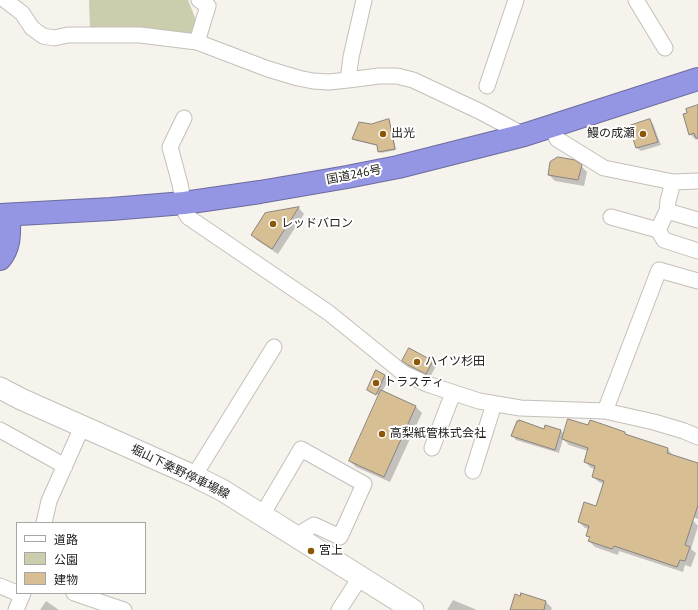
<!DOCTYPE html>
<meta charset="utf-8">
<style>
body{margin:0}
#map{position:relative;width:698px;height:610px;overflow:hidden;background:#f6f2ec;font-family:"PT Sans","Noto Sans JP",sans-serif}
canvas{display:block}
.legend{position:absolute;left:16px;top:522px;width:130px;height:72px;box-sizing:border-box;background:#fff;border:1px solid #a7a6a5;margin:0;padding:5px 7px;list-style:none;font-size:12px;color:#22211e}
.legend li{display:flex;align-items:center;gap:8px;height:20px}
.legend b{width:20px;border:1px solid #a7a6a5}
</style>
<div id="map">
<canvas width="698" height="610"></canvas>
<ul class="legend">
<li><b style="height:5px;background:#fff"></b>道路</li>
<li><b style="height:11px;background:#cbcdad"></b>公園</li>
<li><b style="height:11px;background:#d7bf93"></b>建物</li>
</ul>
</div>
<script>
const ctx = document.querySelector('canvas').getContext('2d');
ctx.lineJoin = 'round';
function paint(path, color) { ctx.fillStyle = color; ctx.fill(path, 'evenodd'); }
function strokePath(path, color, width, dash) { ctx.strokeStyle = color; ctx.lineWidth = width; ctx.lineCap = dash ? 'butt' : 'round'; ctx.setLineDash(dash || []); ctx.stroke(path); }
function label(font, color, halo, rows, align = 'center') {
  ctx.font = font + ' "PT Sans","Noto Sans JP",sans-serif'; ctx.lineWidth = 4; ctx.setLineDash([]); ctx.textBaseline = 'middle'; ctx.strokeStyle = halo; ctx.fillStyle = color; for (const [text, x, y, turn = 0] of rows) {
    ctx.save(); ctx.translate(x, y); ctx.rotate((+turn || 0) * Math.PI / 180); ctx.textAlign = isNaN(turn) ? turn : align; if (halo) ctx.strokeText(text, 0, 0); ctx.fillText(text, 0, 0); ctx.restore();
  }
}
const green = new Path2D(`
 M89,0H188L196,20L192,33L187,36L90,28Z`);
const shadow = new Path2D(`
 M698,107V139L696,140L690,134Z
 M389,120L390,122L396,150L381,153L378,146L354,140L353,139Z
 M650,120L653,124L661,145L641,151L637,148Z
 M581,166L587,172L584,186L555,181L549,175Z
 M299,208L304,214L278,254L258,241L252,235L265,214Z
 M432,362L436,366L430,377L413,369L407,364Z
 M377,372L385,376L389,379L382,392L416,407L422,413L390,482L356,467L350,461L379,397L372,394L380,398L381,396L371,391V393L368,390Z
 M546,426L561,431L565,435L589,427L625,433L627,435L668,449L673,456L698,465V519L688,515L698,526L691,549L696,553L691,567L685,565L683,572L619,551L618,555L595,547L589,541L590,538L587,535L589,529L585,528L579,522L597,508L604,484L599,482L593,477L595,469L591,468L585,462L588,451L569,445L563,439L559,453L516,440L513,436L545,430Z
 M453,600L477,610H447Z
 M46,601L59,610H40Z
 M546,602L552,608L551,610H511Z`);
const building = new Path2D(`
 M698,105V138H696L694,133L689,135L683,114L687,113L686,109Z
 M389,119L395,149L378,152L377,145L352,139L359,122L371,124Z
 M650,119L658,142L636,148L629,126Z
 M558,157L575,160L582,165L578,180L548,175L550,162Z
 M299,207L272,249L251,235L265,213Z
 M409,348L433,361L426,374L408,365L402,361Z
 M376,370L385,375L376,395L367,390Z
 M381,390L416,406L384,477L349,461Z
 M568,419L588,425L590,420L602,424L625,432V434L668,448L667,453L698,463V505L685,545L690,547L685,561L680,560L677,567L614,546L612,549L588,541L590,537L586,536L589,526L578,522L584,502L596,506L604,481L592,477L595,466L584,462L588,448L562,439Z
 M519,420L544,429L545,425L561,430L555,450L511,436L517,421H519Z
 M521,593L546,601L544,610H510L515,594L520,596Z`);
const street = new Path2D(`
 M5,0L22,13L32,28L43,36L54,38L68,35H140L197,42L268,69L298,78L313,81L329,82L348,80L379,76H397L413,80L479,111L524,135
 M636,0L665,48
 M197,42L208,6L199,0
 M348,80L351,57L364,0
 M487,86L516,0
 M184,118L170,147L180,184L185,212L188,217L329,313L403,373L427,384L479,401L520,408L605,411L654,422L684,431L698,437
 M551,127L557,139L604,168L673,182L698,181
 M667,211L698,220
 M611,217L658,230L664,240L698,251
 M658,230L667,211L668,201L673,182
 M605,411L659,270L698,281
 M0,430L65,466
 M432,448L453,393
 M473,471L494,404
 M194,476L274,347
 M262,515L301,449L364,484L340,537L314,525L296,536
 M44,523L49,501L82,427
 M0,586L22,595
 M74,593L124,610
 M16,610L23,593
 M339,610L361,576`);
const secondary = new Path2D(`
 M0,388L21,399L194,476L222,490L413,610`);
const highway = new Path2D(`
 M0,215L111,209L184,203L260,192L347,177L398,167L524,135L698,79
 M0,259C11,246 9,231 9,215`);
const markers = [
 [383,134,4,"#8b5606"],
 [643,134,4,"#8b5606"],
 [273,224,4,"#8b5606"],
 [417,362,4,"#8b5606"],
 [376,383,4,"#8b5606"],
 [382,434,4,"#8b5606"],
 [311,551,4,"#8b5606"]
];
const poiNames = [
 ["出光",391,134],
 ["鰻の成瀬",635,134,"right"],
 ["レッドバロン",281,224],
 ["ハイツ杉田",425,362],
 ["トラスティ",384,383],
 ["高梨紙管株式会社",390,434],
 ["宮上",319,551]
];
const streetNames = [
 ["国道246号",354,175,-11],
 ["堀山下秦野停車場線",180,472,26]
];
paint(green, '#cbcdad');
paint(shadow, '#0003');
paint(building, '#d7bf93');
strokePath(building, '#87847f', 1);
strokePath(street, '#c3bfb9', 17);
strokePath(secondary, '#c3bfb9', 23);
strokePath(highway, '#6c6c9e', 24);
strokePath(street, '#fff', 15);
strokePath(secondary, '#fff', 21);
strokePath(highway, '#9495e3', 22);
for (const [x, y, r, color] of markers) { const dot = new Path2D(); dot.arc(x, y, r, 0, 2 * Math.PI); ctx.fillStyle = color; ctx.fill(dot); strokePath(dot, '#fff', 1.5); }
label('12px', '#22211e', '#fff', poiNames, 'left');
label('12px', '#22211e', '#fff', streetNames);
</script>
